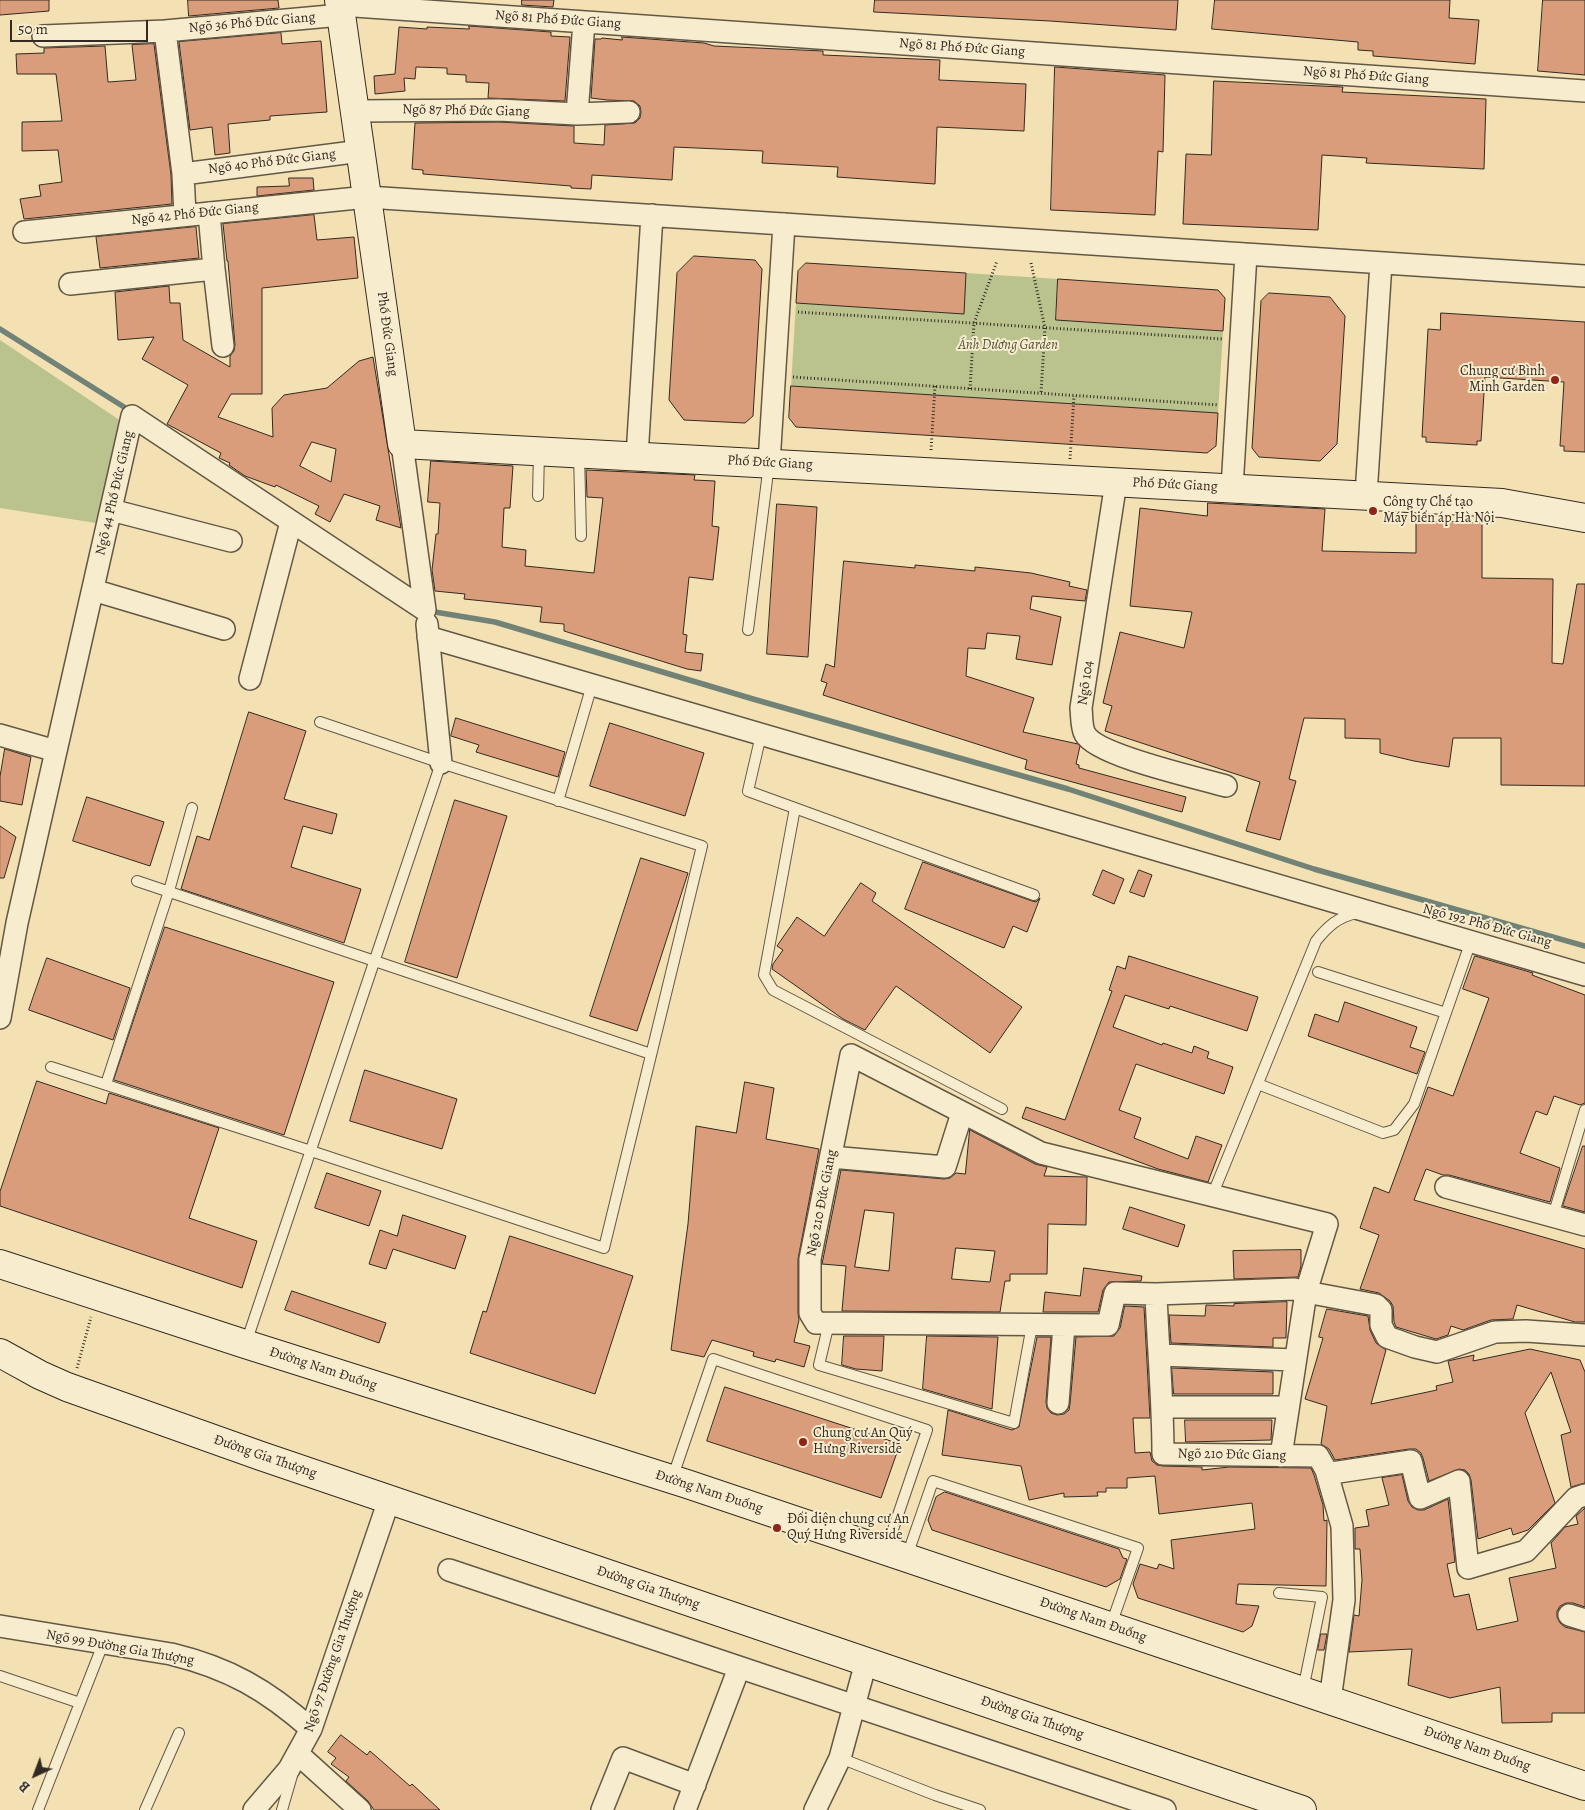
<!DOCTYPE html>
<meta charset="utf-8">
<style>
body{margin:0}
#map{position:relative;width:1585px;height:1810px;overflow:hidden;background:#f3e1b3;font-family:Alegreya,serif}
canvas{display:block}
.north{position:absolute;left:10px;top:1750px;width:50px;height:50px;-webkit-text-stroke:4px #f7ecce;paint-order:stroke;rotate:223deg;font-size:14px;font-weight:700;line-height:20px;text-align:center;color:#332a21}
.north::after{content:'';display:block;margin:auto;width:18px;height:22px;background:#332a21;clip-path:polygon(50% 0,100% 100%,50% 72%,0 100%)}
.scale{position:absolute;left:10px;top:20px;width:138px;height:22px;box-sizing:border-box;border:2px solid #332a21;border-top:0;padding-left:6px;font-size:15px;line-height:18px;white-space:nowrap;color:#332a21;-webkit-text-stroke:4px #f7ecce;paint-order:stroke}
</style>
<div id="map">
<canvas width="1585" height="1810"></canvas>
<div class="north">B</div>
<div class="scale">50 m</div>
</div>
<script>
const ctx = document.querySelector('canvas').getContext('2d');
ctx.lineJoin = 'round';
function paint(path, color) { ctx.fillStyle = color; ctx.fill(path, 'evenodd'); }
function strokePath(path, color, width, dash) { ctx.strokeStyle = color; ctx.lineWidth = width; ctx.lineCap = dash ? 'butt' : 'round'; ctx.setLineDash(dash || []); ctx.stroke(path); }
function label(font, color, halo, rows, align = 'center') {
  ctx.font = font + ' Alegreya,serif'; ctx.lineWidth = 4; ctx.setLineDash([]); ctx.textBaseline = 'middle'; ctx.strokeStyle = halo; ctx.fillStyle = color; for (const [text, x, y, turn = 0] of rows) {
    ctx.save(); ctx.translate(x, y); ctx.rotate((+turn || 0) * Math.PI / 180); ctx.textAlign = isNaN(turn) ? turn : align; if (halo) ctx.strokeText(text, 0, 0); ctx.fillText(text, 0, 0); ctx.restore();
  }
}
const green = new Path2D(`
 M966,273L1058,279L1056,320L1223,331L1218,413L791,386L796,303L963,314Z
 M0,340L121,421L96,523L0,508Z`);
const stream = new Path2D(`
 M0,329L124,407
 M435,612L495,622L753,699L1068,789L1314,869L1585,946`);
const building = new Path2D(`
 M0,0H49V11L0,15Z
 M188,0H278L279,8L189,16Z
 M522,0H554L553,7L522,5Z
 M875,0H1178L1176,30L1050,21L874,12Z
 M1215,0H1450L1449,18L1479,20L1475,64L1373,56V51L1358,50V42L1212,29Z
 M1543,0H1585V75L1538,71Z
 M469,26L551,32V36L570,37L565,101L488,98L489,83L466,82V75L447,74V68L416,67L415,79L404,78L405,91L375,94L374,76L395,74L399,27L427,29V27L469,29Z
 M281,33L282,44L321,41L327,112L270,116V120L228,124L230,153L215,155L212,127L190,130L179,42Z
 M622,37L704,43L714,46L823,51V55L940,60L939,80L1026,84L1024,131L937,127L935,184L837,177L838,167L762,163L763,151L674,147L672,180L592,175L591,189L571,188V186L423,174V170L412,169L415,123L499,122L574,126V143L604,145L605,125L635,123L640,118L641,112L640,106L634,101L607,100L591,98L595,39H601L602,38L622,40Z
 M154,44L171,175L172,204L24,219L20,199L41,196L39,185L62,182L58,150L22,151V122L62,121L56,74H17L16,54L44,53V48L105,46L108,82L136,80L132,45Z
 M1055,67L1165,75L1163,152L1158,151L1155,215L1051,210Z
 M1214,81L1343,87L1342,92L1486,99L1484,169L1366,163L1367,158L1322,155L1318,230L1183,224L1186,154L1211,155Z
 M289,178H313L314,190L257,196V187L289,186Z
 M314,215L317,240L354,237L358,278L262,288V394H231L218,417L273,437L272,408L284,395L327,388L359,361L373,357L401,528L376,520L380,506L344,494L330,522L315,514L319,506L276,485L275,487L245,476L229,465L230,463L219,458L221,453L167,424L188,385L142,359L154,337L118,340L115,292L169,286L170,303H180L183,340L230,367V356L234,351L235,345L228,261H227L223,224ZM312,442L336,449L331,482L300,466Z
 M196,227L199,258L100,268L96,237Z
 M694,256L755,260L762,269L753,416L745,423L684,420L669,400L677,273Z
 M806,263L966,273L964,314L796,303L798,271Z
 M1058,279L1218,290L1225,298L1223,331L1056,320Z
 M1269,293L1330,297L1345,316L1337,444L1320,461L1259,457L1252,448L1261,301Z
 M1441,313L1585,322V452L1564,451V446H1560L1564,382L1485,377L1481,441H1477V445L1426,442V437H1422L1428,329L1440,330Z
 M791,386L1218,413L1216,446L1207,453L796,427L789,418Z
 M431,461L513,466L510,508H504L502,547L526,550L525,566L594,573L603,498L587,497L586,470L695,475L694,480L715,481L712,526L719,527L713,580L689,577L683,634L687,635L685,652L703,654L701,671L687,669L564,631V624L540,622L542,607L464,599L465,594L435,591L432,570L436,534H438L440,503L428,502Z
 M1208,503L1325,509L1322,551L1416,553V521L1482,522V578L1553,579L1552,663L1563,664L1577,584H1585V786L1501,785V738H1453L1449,767L1414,761L1380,753V739L1345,738V719L1304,718L1289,779L1296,781L1280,840L1246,831L1260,782L1105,731L1112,706L1103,703L1120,632L1184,648L1192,612L1130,606L1140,508L1207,516Z
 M777,504L817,507L808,657L767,654Z
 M844,561L915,568V565L975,571V567L1031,573L1070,582L1069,586L1087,590L1085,601L1032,596L1030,609L1061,617L1052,665L1016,659L1020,636L987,633L985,649L968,648L966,676L1034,698L1023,732L1078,744L1080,746L1076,764L1079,765V768L1186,797L1182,812L1025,769L1027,760L823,695L827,683L821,681L826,664L834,667Z
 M249,712L306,731L284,799L337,814L332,834L303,826L291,867L361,889L344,943L181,889L197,836L209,840Z
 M456,718L565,752L558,777L476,752L479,745L451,736Z
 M610,723L704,753L685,816L590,786Z
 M5,749L31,757L22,805L0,801V777Z
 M87,797L164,822L150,866L73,841Z
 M455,800L507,816L457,978L405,962Z
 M0,826L16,837L4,878H0Z
 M641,858L688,873L637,1031L590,1016Z
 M923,862L1032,901L1036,902L1040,898L1027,932L1013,926L1004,948L905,909Z
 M1103,870L1124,879L1114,904L1093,895Z
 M1139,870L1152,875L1144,897L1130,892Z
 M861,883L876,893L872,901L1022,1007L990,1053L896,986L865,1030L843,1019L772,969L773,964L783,950L777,946L797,917L824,936Z
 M165,927L334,982L284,1135L114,1080Z
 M1129,956L1258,997L1247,1031L1170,1006L1169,1009L1125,995L1113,1027L1162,1045L1163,1043L1192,1053L1194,1046L1209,1052L1207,1058L1233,1067L1224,1094L1136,1064L1119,1110L1141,1118L1134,1138L1188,1159L1196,1136L1222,1145L1208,1182L1158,1169L1022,1118L1026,1107L1065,1120L1112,991L1109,990L1117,966L1125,969Z
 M1475,956L1533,973L1532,975L1585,995V1103L1580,1105L1554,1096L1547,1115L1536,1111L1520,1153L1560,1168L1550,1202L1449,1175H1443L1426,1169L1414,1200L1585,1249V1322H1575L1517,1305L1513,1319L1491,1320L1463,1330L1451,1326L1448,1335L1436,1339L1396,1327L1394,1322L1393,1306L1390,1301L1379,1293L1360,1289L1379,1235L1360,1228L1374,1187L1389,1193L1428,1087L1453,1096L1489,998L1463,989Z
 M47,958L130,988L113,1040L29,1010Z
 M1345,1002L1417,1027L1410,1047L1425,1052L1417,1074L1308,1036L1315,1014L1338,1022Z
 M365,1070L457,1099L442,1149L350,1121Z
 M37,1081L106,1104L109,1093L219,1128L189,1218L257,1241L242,1288L0,1206V1192Z
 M745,1082L774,1088L766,1139L819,1149L798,1259V1313L799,1320L794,1342L810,1346L804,1367L776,1359L775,1362L753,1356L754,1352L712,1340L704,1357L671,1350L688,1224L696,1126L736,1133Z
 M970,1130L1035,1164L1047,1167L1044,1176L1087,1177L1086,1225L1048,1224L1047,1274H1010V1281H1005L1000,1312L842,1311L846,1266L822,1264L841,1170L944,1179L950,1178L956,1173L965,1174ZM865,1210L894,1213L889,1271L855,1267ZM956,1248L995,1251L990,1282L952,1279Z
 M1583,1146H1585V1212L1563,1206Z
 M327,1173L381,1191L369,1226L315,1208Z
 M1130,1207L1185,1225L1178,1247L1123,1229Z
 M403,1215L466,1236L455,1269L393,1249L386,1269L369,1264L380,1230L397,1236Z
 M510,1236L633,1276L595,1394L470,1353L483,1311L486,1312Z
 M1301,1250V1266L1298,1277L1234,1279L1233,1251Z
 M1084,1268L1142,1276L1141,1281L1109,1282L1103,1290L1098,1312H1043L1045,1292L1080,1296Z
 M292,1291L386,1323L379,1343L285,1310Z
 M1287,1302L1286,1338H1273V1347L1171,1343L1169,1315L1205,1316L1206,1305L1234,1306V1304Z
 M1125,1306L1144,1307L1150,1418H1133L1135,1453L1150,1452L1152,1461L1157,1465L1163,1466L1202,1467V1470L1229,1467L1311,1468L1314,1475L1323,1505L1324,1521L1327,1520L1326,1586L1238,1584L1236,1604L1259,1606L1252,1626L1243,1632L1138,1598L1133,1584L1140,1564L1157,1569L1159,1564L1174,1569L1171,1540L1255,1529L1252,1503L1159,1514L1155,1476L1127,1478V1488H1106V1492H1097L1098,1496L1064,1497V1493L1029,1500L1021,1466L942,1455L948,1410L1012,1430L1019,1427L1037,1337H1051L1046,1402L1047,1408L1051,1413L1057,1415L1064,1414L1069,1410L1070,1404L1076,1337L1114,1336L1120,1328Z
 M1327,1309L1368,1316L1370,1330L1376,1343L1386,1350L1371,1404L1437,1390L1436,1386L1453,1382L1448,1361L1474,1355L1473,1361L1530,1349L1580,1360L1585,1372V1483L1571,1487L1561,1435L1571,1432L1551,1372L1525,1413L1555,1503L1528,1530L1513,1535L1511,1528L1478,1539L1471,1480L1469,1474L1465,1470L1459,1469L1429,1481L1423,1458L1421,1453L1416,1449H1409L1335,1460L1329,1449L1321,1444L1327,1406L1305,1399L1323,1338L1319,1337Z
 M844,1336H884L882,1371L856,1369L842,1365Z
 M927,1336L998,1337L992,1409L923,1389Z
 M1172,1368L1273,1372V1394H1174Z
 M725,1387L900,1444L881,1498L707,1441Z
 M1185,1420H1272L1271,1440L1186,1442Z
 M1402,1475L1408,1501L1412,1507L1418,1510H1424L1448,1499L1455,1562L1447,1564L1454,1597L1469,1594L1477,1630L1518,1621L1509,1578L1556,1568L1551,1543L1565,1527L1578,1524L1576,1516L1585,1508V1607L1573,1603H1566L1560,1606L1557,1611V1617L1560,1623L1565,1627L1585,1632V1713H1552V1722L1502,1723L1500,1687L1450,1698L1408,1685L1412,1649L1349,1652L1354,1615L1359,1616L1362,1580L1360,1549H1355V1528L1369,1526L1366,1510L1389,1505L1382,1478Z
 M945,1492L1119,1549L1123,1558L1127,1559L1120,1579L1106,1587L932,1530L928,1520L936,1497Z
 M1321,1634H1327L1324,1650H1318Z
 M341,1735L367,1755L370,1751L410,1786L412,1784L440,1810H374L368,1801L346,1781L349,1777L331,1764L336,1758L328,1752Z`);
const path = new Path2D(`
 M1031,263L1045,328L1041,393
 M798,312L1223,339
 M793,377L1219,405
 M970,389L974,323L997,261
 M931,450L935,386
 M1070,459L1074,396
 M77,1368L91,1317`);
const lane = new Path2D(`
 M579,454L581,536
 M538,496L539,452
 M748,630L769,464
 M761,735L748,791L1034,895
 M558,801L592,685
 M795,808L764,975L773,990L1002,1109
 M137,881L651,1054
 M1318,972L1446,1013
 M51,1067L311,1151L604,1248L702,846L441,763L320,722
 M106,1084L169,891L192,808
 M1258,1084L1383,1133L1394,1130L1414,1104L1471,941
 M1212,1196L1316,941C1328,926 1338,917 1357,913
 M1553,1216L1585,1110
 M829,1323L819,1365L1014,1423L1032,1325
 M246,1343L441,763
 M672,1479L713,1359L927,1430L886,1550
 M907,1556L933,1481L1138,1548L1111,1625
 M1279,1593L1322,1597L1303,1690
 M0,1676L80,1703
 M840,1758L935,1795L980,1810
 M38,1810L103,1644
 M145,1810L179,1733
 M282,1810L293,1772`);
const street = new Path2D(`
 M340,5L1585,91
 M165,31L183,174L185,215
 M43,36L165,31L341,15
 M355,111L499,110L577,114L629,112
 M577,114L584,22
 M183,174L361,151
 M24,232L367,197L1585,276
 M214,269L223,346
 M70,284L214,269L209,213
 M637,456L652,215
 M769,463L784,224
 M1116,482L1081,708C1082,716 1081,727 1085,734C1097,756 1199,778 1226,786
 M1232,488L1246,254
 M1366,495L1381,263
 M111,510L231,541
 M93,590L224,629
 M427,624L441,763
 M428,637L1585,975
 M250,679L291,522
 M0,735L56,751
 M0,1018L17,923L132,416L425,610L402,444
 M831,1157L945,1167L962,1113
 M1446,1187L1585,1225
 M1156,1294L1294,1289L1306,1292L1281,1456
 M1585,1335L1526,1331L1495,1332L1437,1352L1415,1347L1387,1337L1381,1325V1310L1376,1305L1306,1292L1327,1224L1041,1153L851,1055L810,1259V1313L816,1323L1108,1325L1115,1293L1156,1294C1158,1348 1163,1401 1163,1454L1318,1456L1326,1470L1332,1473L1411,1461L1420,1498L1459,1481L1468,1568L1526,1551L1576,1498L1585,1495
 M1159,1355L1295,1360
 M1058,1403L1064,1325
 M1163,1407H1287
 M1326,1470L1342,1526L1344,1600L1330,1700
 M449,1570L1165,1810
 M1569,1615L1585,1620
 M0,1626L171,1654C229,1668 267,1690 311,1729
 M298,1754L360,1810
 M254,1810L289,1769L311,1729L389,1500
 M602,1810L623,1758L695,1785
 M685,1810L739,1668
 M815,1810L840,1758L866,1662`);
const secondary = new Path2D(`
 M339,0L402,444L1502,503L1585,518
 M0,1264L245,1344L687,1484L1585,1786
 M0,1353L40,1375L67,1387L261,1456L1302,1810`);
const markers = [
 [1555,380,5,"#8f2418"],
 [1373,511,5,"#8f2418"],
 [803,1442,5,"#8f2418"],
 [777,1528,5,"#8f2418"]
];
const streetNames = [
 ["Ngõ 81 Phố Đức Giang",558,20,4],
 ["Ngõ 36 Phố Đức Giang",252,23,-5],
 ["Ngõ 81 Phố Đức Giang",962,48,4],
 ["Ngõ 81 Phố Đức Giang",1366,76,4],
 ["Ngõ 87 Phố Đức Giang",466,111,1],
 ["Ngõ 40 Phố Đức Giang",272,162,-7],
 ["Ngõ 42 Phố Đức Giang",195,214,-6],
 ["Phố Đức Giang",387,334,82],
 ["Phố Đức Giang",770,463,3],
 ["Phố Đức Giang",1175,485,3],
 ["Ngõ 44 Phố Đức Giang",115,493,-77],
 ["Ngõ 104",1086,683,-82],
 ["Ngõ 192 Phố Đức Giang",1487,926,15],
 ["Ngõ 210 Đức Giang",822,1203,-79],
 ["Đường Nam Đuống",323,1369,18],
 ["Ngõ 210 Đức Giang",1232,1455,1],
 ["Đường Gia Thượng",265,1457,19],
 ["Đường Nam Đuống",709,1492,18],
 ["Đường Gia Thượng",648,1588,19],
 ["Đường Nam Đuống",1093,1620,19],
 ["Ngõ 99 Đường Gia Thượng",120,1648,10],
 ["Ngõ 97 Đường Gia Thượng",333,1661,-71],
 ["Đường Gia Thượng",1032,1718,19],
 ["Đường Nam Đuống",1477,1749,19]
];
const parkNames = [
 ["Ánh Dương Garden",1008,346]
];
const poiNames = [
 ["Chung cư Bình",1545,372,"right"],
 ["Minh Garden",1545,388,"right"],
 ["Công ty Chế tạo",1383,503],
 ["Máy biến áp Hà Nội",1383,519],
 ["Chung cư An Quý",813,1434],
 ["Hưng Riverside",813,1450],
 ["Đối diện chung cư An",787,1520],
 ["Quý Hưng Riverside",787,1536]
];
paint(green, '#bac38d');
strokePath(stream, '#718276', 5.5);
paint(building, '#da9d7c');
strokePath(building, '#332a21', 1);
strokePath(lane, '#635846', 12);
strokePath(street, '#635846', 24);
strokePath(secondary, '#332a21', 30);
strokePath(path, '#332a21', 3, [1, 2.5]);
strokePath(lane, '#f7ecce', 10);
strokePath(street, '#f7ecce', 21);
strokePath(secondary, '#f7ecce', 28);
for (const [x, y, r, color] of markers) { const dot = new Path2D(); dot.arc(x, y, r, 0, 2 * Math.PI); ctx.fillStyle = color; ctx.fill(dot); strokePath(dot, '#f7ecce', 2); }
label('14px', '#332a21', '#f7ecce', streetNames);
label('italic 14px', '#55503c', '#f7ecce', parkNames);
label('14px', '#332a21', '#f7ecce', poiNames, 'left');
</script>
